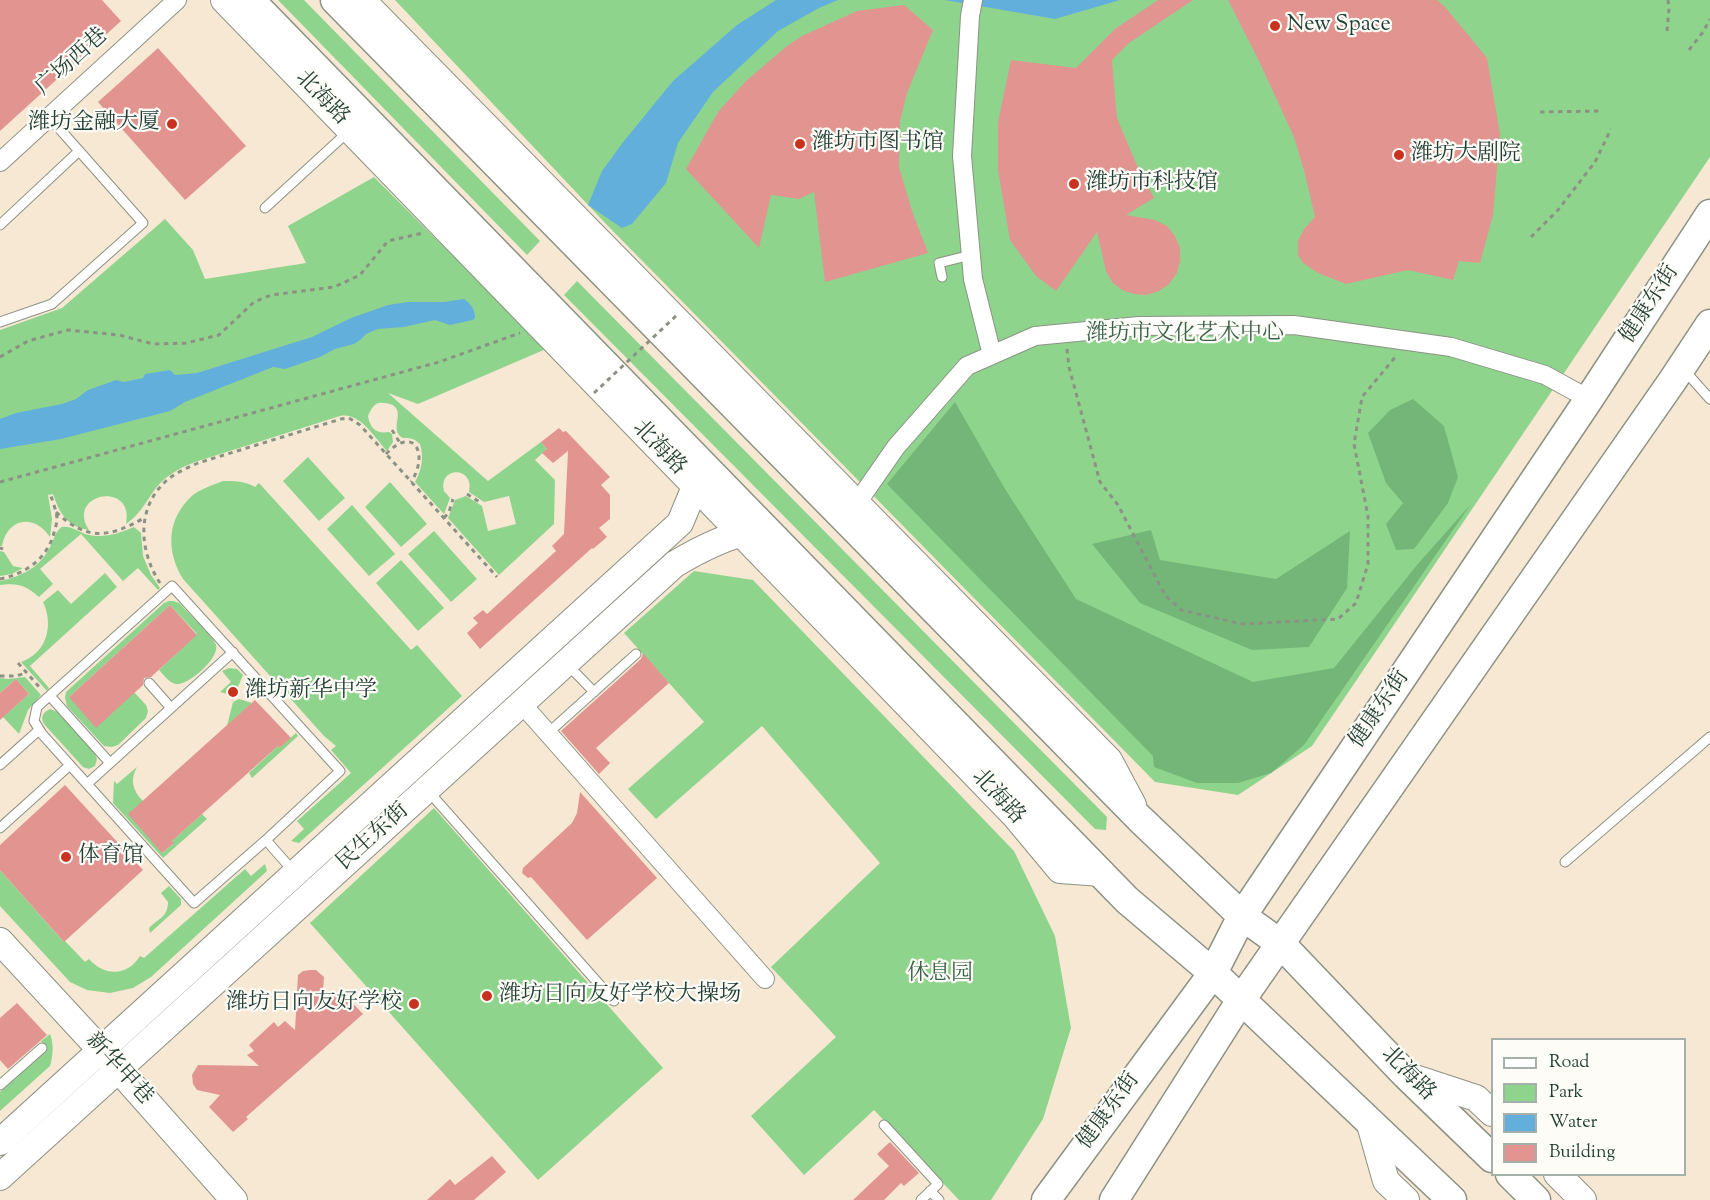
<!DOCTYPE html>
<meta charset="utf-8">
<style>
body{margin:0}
#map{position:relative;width:1710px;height:1200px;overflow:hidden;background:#f7e8d4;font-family:"Sorts Mill Goudy",serif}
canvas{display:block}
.legend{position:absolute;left:1491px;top:1038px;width:195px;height:138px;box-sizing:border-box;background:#fdfcf7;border:2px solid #a4b0a9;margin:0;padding:8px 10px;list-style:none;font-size:18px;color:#1f3d34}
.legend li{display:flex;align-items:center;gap:12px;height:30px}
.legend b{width:30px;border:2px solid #a4b0a9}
</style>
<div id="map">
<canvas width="1710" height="1200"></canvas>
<ul class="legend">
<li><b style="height:8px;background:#fff"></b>Road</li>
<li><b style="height:16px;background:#8fd48d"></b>Park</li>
<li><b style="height:16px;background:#63afdc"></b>Water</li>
<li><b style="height:16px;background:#e29491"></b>Building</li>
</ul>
</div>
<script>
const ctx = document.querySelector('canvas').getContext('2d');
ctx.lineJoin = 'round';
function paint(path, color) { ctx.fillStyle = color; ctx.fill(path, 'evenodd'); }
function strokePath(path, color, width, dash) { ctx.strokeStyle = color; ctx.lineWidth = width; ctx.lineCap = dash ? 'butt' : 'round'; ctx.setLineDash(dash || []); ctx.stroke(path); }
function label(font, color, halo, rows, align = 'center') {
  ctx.font = font + ' "Sorts Mill Goudy","Noto Serif SC",serif'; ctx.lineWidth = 4.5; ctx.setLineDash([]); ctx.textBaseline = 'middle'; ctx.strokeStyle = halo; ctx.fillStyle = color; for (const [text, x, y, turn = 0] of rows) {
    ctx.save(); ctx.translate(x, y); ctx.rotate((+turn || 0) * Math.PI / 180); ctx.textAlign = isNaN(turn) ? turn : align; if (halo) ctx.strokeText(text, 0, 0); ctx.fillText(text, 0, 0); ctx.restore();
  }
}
const green = new Path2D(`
 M278,0H304L540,241L527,255Z
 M395,0H1710V157L1312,746L1238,795L1155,782L607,225Z
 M374,177L546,349L418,404L388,393L488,481L541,442L547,449L535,460L555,480L554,524L499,575L448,518L455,500L466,496L482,506L488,531L516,524L509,496L484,502L469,492C475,466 438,466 444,491L450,498L444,514L415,482C422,469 424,458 420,444C418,443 415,439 412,439C407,437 403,440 399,435C391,425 408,407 386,403C382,403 380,402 376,404C372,407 370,411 368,416C370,429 377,434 389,432L392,434L393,442L387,451C374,437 360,412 340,416L195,462C179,468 163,477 153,492C145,504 139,515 126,524C135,480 65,493 89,530C67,527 59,512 53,494L48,495L52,519L50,537C34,513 7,518 2,546H0V330L62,308L165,219L193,250L205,279L306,263L288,226Z
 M577,281L1107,817L1106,830L1095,829L564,295Z
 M308,457L345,498L319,521L283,481Z
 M223,481C234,481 245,481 255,487L259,483L411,650L417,645L462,696L299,843L291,841L304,829L297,821L351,773L331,750L336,746L324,736L183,579C166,551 166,519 193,495C201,489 213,485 223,481Z
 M390,482L427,524L401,547L365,507Z
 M352,505L395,554L369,576L327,529Z
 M62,527C71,526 77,531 85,534C102,539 118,534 134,527L141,533L143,556L151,575L160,588L158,590L138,568L123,581L81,534L40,569L53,584L39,597C25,585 18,583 0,585V581C24,576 42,566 52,543C55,536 56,531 62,527Z
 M434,531L477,579L451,602L408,554Z
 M0,551L4,552L13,566L23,568L12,574L0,576Z
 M401,560L444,608L418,631L376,583Z
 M694,571L753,580L1014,851L1055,936L1071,1028L1043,1119L991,1200H959L874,1110L804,1175L751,1116L836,1037L771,967L880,863L762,726L656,819L628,789L704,722L624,633Z
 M105,573L117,587L30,666L49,688L47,691L21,662C47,653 54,625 43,602L58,590L71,604Z
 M169,601H173L179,603C187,612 213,636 216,645C220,658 188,686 176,684C169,683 164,675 159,670L197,634L170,605L69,697L134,692L146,705L148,711L146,718L118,745L112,747L104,746L67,706L65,698L66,692L164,603Z
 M229,668L237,669L243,675L237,689L231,695L220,692L231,682L222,671Z
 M25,677L41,695L28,710L19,734L3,717L29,694L16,679L0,693V678L8,679Z
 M239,699L252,703L227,726L233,702Z
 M50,709L58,712L95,753L97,759L95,766L89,769L83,767L44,724C40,717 43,712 50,709Z
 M296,733L298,736L252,778L249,773L278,746L279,748Z
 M137,767C130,780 132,790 143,801L162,853L173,844L172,841L202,814L207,819L163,858L113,803L114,781L117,784Z
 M434,808L663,1068L538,1180L310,923Z
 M265,864L267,871L151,977L133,988L110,993L87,990L70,982L0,906V870L63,941H65L85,962L89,959C104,976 127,977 140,956L144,958L245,869L251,876Z
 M169,886L181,899V905L150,933L149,928C157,919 168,918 168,902L161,893Z
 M50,1034C54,1044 53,1056 50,1066L0,1111V1092L47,1050L41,1041Z`);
const forest = new Path2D(`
 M1413,399L1444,426L1458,477L1448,503L1414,549L1396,550L1386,524L1403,503L1386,483L1368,433L1390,410Z
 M955,402L1005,489L1076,599L1253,682L1334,668L1417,565L1471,504L1304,745L1271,773L1238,783H1197L1154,767L1153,756L887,484Z
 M1151,530L1160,560L1276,579L1350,531L1347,588L1309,647L1252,650L1140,603L1092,544Z`);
const water = new Path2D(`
 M776,0H838L819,8L778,31L713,92L678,143L666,183L632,224L622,228L588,205L602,171L624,141L673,81L737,25Z
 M945,0H1120L1055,19Z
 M464,299C471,304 475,309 475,318L473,320L450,325L435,320L404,327L378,329L366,334L360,340L354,344L335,349L320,357L285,369L273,367L185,402L170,411L61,439L0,449V419L16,413L62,404L76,399L88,390L116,380L124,382L143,378L145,374L170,370L175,375L197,373L312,337L351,318L388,305L408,302H444Z`);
const building = new Path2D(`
 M0,0H102L121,21L0,131Z
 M1158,0H1193L1129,43L1112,60L1117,118L1135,161L1154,198L1126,215L1155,220L1167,226L1175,236L1180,248V261L1177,273L1169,284L1159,291L1146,295L1134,294L1122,290L1112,282L1106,271L1097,232L1056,291L1036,276L1010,240L998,170V122L1011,60L1076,68L1115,29Z
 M1228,0H1437L1445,7L1487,58L1500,134L1493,215L1480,263L1459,261L1453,280L1408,270L1346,284L1318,273L1303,263L1298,255V241L1304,229L1315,217L1305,174L1294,137L1259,61Z
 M904,5L933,30L907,93L900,121L899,167L912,211L928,253L825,282L814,192L799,199L771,195L759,248L686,169L718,112L746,81L787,46L802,36L857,11Z
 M158,48L246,146L185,200L98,102Z
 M559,428L563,432L566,431L610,477L601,485L610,495V519L599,528L607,537L593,549L592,548L480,649L467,633L478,623L473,618L483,610L487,614L556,551L552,546L564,534L568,451L553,463L542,453L547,449L541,442Z
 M170,605L197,635L151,677L144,678L143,685L96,728L69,697Z
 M643,653L669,683L596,748L610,763L599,774L561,731L641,659Z
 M16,679L29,694L0,720V693Z
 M255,700L291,738L279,748L278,746L172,841L174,843L162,853L128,814Z
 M65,785L143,870L64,942L0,870V845Z
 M580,792L657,878L587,940L531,877L528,878L522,873L523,868L572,823L577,813Z
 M310,970H316L324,977L322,1006L341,991L363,1014L246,1117L248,1119L233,1132L209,1107L220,1095L197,1090L193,1084L192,1075L198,1065L259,1066L247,1055L254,1051L249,1045L274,1022L278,1027L285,1021L295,1030L298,975L303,971Z
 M17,1003L47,1035L8,1069L0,1060V1018Z
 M890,1142L919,1173L904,1186L901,1183L884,1200H853L889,1166L877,1154Z
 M492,1156L506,1172L474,1200H427L450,1179L455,1185Z`);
const path = new Path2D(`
 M1667,31L1669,9L1668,0
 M1689,50L1703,32L1710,19
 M1540,112L1599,111
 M1531,237L1558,210L1595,162L1611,129
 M1067,349L1069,367L1100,482L1118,505L1165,595L1181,610L1242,624L1338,619L1356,603L1368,564V516L1354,444L1362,397L1397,355
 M0,357L28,341L68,330L119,335L153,344L186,343L219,335L254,302L271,295L334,287L360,275L388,241L423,233
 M392,430L400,443
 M386,454C415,424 429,455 411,482
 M0,482L439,362L520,333
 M467,494L481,503
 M56,512C87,541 109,538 144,518
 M444,518L449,512L453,499
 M0,548L3,549
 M0,579C25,574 47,559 54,533C55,529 57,523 57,519C57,512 53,503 51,496
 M160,583C139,551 136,508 166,481C175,473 187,468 198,463L341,419L349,418L360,425L497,577
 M18,663L41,689
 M0,676H16L26,673`);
const lane = new Path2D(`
 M265,208L350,130
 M0,225L79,151
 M942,277L939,263L971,255
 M0,322L52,304L143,223L49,117
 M1685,371L1710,399
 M172,586L340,771L266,840L194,903L42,734L34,721L37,707Z
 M568,665L594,692
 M149,683L171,708
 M50,696L110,763
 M548,733L636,654
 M0,765L39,730
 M87,784L233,652
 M429,792L614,1001
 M0,828L70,765
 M266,840L294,872
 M1565,862L1710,737
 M0,1085L42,1048
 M884,1125L938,1184L921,1200
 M930,1191L939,1200`);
const street = new Path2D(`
 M973,0L970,16L962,156L973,279L992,355
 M0,162L177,0
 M857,503L896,447L967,366L1035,336L1139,326L1294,325L1451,347L1545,375L1589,399
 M522,704L765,979`);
const secondary = new Path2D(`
 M224,0L1015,816L1060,870L1102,873
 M362,0L1109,760L1133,805
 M0,941L109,1059L234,1200
 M1406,1075L1476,1098L1492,1113
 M1369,1121L1386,1181L1406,1200
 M0,1142L680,523L695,487L698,472
 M1557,1174L1583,1200
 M0,1177L675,564C700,549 726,536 754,530`);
const primary = new Path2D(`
 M250,0L1127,900L1213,973L1452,1200
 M335,0L1140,819L1242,916L1281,944L1406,1075L1492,1158
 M1510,1174L1536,1200
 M1046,1200L1213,973L1242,916L1589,399L1710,214
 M1114,1200L1241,1000L1673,380L1710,324`);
const pathBridge = new Path2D(`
 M594,393L677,315`);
const markers = [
 [1275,26,6,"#c8321e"],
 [172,124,6,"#c8321e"],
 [800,144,6,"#c8321e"],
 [1399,155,6,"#c8321e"],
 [1074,184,6,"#c8321e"],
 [233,692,6,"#c8321e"],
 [66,857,6,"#c8321e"],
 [487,996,6,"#c8321e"],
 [414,1004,6,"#c8321e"]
];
const poiNames = [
 ["New Space",1287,26],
 ["潍坊金融大厦",160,124,"right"],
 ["潍坊市图书馆",812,144],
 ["潍坊大剧院",1411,155],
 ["潍坊市科技馆",1086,184],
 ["潍坊新华中学",245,692],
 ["体育馆",78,857],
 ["潍坊日向友好学校大操场",499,996],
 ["潍坊日向友好学校",402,1004,"right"]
];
const streetNames = [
 ["广场西巷",73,63,-42],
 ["北海路",321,99,46],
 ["健康东街",1651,305,-57],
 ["北海路",658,449,46],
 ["健康东街",1381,710,-56],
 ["北海路",997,798,47],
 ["民生东街",374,838,-42],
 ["新华甲巷",118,1070,48],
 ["北海路",1407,1075,45],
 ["健康东街",1110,1112,-54]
];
const parkNames = [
 ["潍坊市文化艺术中心",1185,335],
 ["休息园",940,975]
];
paint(green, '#8fd48d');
paint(forest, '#73b678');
paint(water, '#63afdc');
paint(building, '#e29491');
strokePath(lane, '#8b9284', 11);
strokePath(street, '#8b9284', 20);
strokePath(secondary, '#8b9284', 28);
strokePath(primary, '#8b9284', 31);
strokePath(path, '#8b9284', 3, [4.5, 4.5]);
strokePath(lane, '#fff', 9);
strokePath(street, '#fff', 18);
strokePath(secondary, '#fff', 26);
strokePath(primary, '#fff', 28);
strokePath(pathBridge, '#8b9284', 3, [4.5, 4.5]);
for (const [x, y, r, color] of markers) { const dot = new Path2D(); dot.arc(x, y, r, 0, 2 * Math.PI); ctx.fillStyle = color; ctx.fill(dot); strokePath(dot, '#fdfcf7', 2); }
label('22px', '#1f3d34', '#fdfcf7', poiNames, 'left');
label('22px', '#1f3d34', '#fdfcf7', streetNames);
label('22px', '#3b634a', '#fdfcf7', parkNames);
</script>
